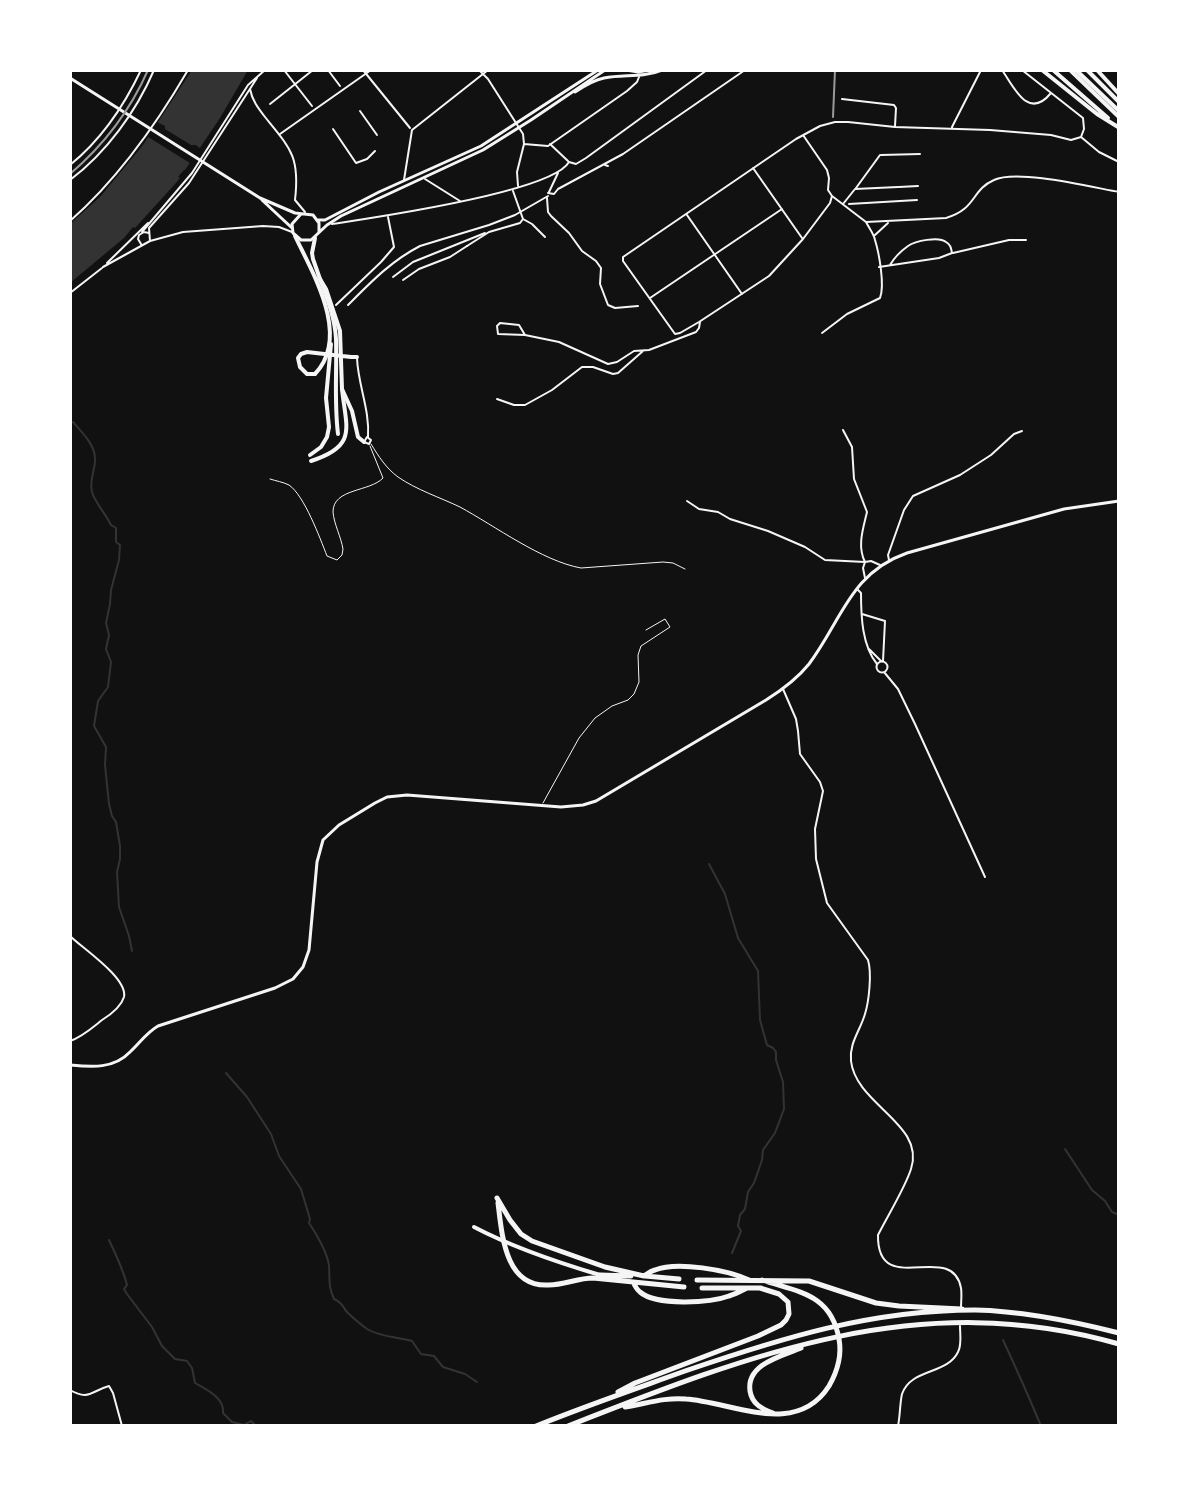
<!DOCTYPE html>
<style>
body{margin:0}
#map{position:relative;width:1189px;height:1496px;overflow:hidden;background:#111;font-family:"Alegreya Sans",sans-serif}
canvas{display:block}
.frame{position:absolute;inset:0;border:72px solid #fff;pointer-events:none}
</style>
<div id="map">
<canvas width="1189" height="1496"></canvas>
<div class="frame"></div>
</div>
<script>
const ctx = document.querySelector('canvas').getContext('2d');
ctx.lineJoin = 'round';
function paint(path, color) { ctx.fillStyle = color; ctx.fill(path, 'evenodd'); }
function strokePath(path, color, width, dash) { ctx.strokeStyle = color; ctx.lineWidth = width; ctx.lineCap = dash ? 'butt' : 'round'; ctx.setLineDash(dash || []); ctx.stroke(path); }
const water = new Path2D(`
 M192,70H248L220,118L185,170H184L178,177L180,178L175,184L135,228L133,227L124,238L70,283V224L100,197L143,145Z`);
const pier = new Path2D(`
 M155,121L165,126V129L191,145H196L203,151L193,165L145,135Z`);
const stream = new Path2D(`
 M73,422C82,432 96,446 95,460C95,470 89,481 92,492C95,503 106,514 111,525L116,528V542L120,545L119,560L111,590L110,604L106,623L109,635L106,649L111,662L108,687L98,701L94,726L106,747L105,765L109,804L112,816L116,822L120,846V859L117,872L119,907L129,936L132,951
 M709,864L725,894L738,938L758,971L760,1020L767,1045L773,1048L776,1052V1060L783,1082L784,1109L775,1133L763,1150L762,1160L754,1183L748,1192L745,1209L740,1215L738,1226L741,1231L732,1253
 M226,1073L247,1097L271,1134L279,1156L301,1189L310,1219L309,1223C316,1233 328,1254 329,1266C330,1280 328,1286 334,1299C342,1302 342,1306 347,1312C351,1316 363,1326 367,1329C380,1337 398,1337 412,1341L421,1354L434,1356L443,1367L465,1374L477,1382
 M1065,1149L1092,1190L1105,1201L1112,1212L1119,1215
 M109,1240C116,1255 123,1269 127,1285L124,1289L127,1294L152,1327L162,1346L175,1359L187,1361L192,1368L195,1383C207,1390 225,1398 223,1413L232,1422L244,1425L251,1421L256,1426
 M1003,1340C1016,1368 1029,1397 1041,1426`);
const service = new Path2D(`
 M371,444C379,457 386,468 398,477C417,490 439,497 460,507C495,526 542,561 581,568L663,562L673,563L685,569
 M270,479C276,481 283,482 289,485C304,495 320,538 327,556L337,560L342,555L343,549C341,537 334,524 333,512C333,488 370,492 383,478L370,446
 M543,803L579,738L595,718L612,706L628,700L634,694L639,682L638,655L641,646L670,627L665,619L646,630`);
const pedestrian = new Path2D(`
 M284,70L312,106
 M328,70L340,86
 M270,104L313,70
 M881,155L920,154
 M605,165L608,166
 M899,187L918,186
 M849,204L917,200
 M70,221C118,179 156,125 188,70
 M393,277L413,262L485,233
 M403,280L419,269L450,257L467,246
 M336,305L381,262L394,247L388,217`);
const minor = new Path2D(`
 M363,70L410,128
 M479,70L488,79L523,134L524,144L517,172L518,186
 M1002,70C1014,87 1028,121 1051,93
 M1022,70L1083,118L1084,129L1081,137
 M250,89C252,100 258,108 265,117C291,149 300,157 295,200L305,212
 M842,99L894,105L896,108L895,126
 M360,111L377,135
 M952,127L981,70
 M333,129L356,163L367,159L375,151
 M280,134L371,70
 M803,135L827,170L829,178L828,190L832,196L830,203L803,239L769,276L699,322L680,333L675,334L623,261V257L796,139L820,126L835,122H848L895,127L990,130L1051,135L1071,140L1081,137
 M1081,137L1099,152L1119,162
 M524,144L548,146L627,91L637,82L639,77
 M550,144L568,161
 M70,165C101,140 124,106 141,70
 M753,168L802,238
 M425,179L460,201
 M70,180C106,153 136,112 154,70
 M404,180L412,130L488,70
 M856,188L880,155
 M513,191L523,219L532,224L545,237
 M549,192L558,173
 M548,193L554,194L558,189L623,154L745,70
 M832,196L866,222L946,218C977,209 971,190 994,180C1017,169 1091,187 1119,192
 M547,198L548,212L551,216L569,233L582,251L596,261L601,268L600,284L608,305L615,308L638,306
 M843,204L855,189L898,187
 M687,215L742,294
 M332,224C372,218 552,192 569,162L576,164L586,158L707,70
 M142,232L192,173L248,85L265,70
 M875,235L888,223
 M150,241L149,228L189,183L257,78
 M141,244L138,239L139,235L144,232L149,233
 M467,246L489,232L520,223L523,219
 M953,253L1009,240H1026
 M107,263L148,223
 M103,267L150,241L183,232L263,226L279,227L292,232
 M879,267L939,258L952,253C951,248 951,245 946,242C939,236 915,241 908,246C901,251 894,258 890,265
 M70,293L102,268
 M650,298L782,209
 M348,305C371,282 391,261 420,246L489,225L515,215L548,196
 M822,333L847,314L880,298C885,285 879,253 875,240C874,234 869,228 866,222
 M525,335L519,325L500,323L497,326L498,334L525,335L559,342L608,364L617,362L634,351L649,350L696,332L699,328L700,322
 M357,358C358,385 370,410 368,437
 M497,399L514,405H525L552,390L582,367H593L613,374L618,373L643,351
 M367,437L371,440L369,444L364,442Z
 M687,501L699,509L718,512L730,519L768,531L805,547L825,560L865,562C857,546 863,529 867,512L854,479L852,447L843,430
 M889,560L888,555L904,510L913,496L960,475L991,455L1014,434L1022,431
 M865,578L863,568L865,562L871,561L880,565
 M857,589L861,593C861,616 862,646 877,664
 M862,614L885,621L883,661
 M869,649L881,661
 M876.5 667a5.5 5.5 0 1 1 11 0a5.5 5.5 0 1 1-11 0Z
 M884,672L898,689L915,724L985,877
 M783,689L796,719L798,731L800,754L820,782L823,791L815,829L816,859L827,903L868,960C872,973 869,1001 865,1014C860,1031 849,1043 851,1061C856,1105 926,1124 911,1169C905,1188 888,1215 878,1235C877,1300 952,1239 961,1288C962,1294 961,1301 961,1308
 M70,936C82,948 128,978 124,997C121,1007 110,1015 102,1020C92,1028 82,1037 70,1041
 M70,1390C89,1401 91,1391 109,1386L113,1393L122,1426
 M898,1426C900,1417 900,1402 902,1394C911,1368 947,1375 958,1352C962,1345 960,1334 960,1326`);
const tertiary = new Path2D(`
 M70,1065C92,1067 114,1069 130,1052C140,1043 146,1033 158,1026L275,988L293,979L303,967L309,950L317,862L323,840L339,825L375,803L387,797L407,795L561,807L583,805L596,801L766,700C782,690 797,679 809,664C842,620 850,573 907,553L1064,509L1119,501`);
const secondary = new Path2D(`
 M626,70L638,72L650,70
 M70,78L260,198L295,213L313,215L319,223V232
 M575,92C584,86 594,80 604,78C624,74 643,78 662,70
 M262,200L292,228
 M301,214L292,224L293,233L301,240H311L327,225L341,216L483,150L531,120L605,70
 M318,220H325L379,192L481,146L598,70`);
const primary = new Path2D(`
 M1042,70L1097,114L1118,127
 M1053,70L1108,118
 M1070,70L1119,117
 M1076,70L1119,111
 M1087,70L1119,102
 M1097,70L1119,94
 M295,236C313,274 351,336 315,374H307L300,367L298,358L301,354L307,352L351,357H357
 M315,238L312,253L313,259L320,279L326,289L340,331L342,389L352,411L358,437L364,442`);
const trunk = new Path2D(`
 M320,279C327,298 335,318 336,339C337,371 334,402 338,434
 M310,455L321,447L327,437L329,427L326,398L331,344
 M311,461C358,446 346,428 342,389
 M474,1227C514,1248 556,1262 600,1275`);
const motorway = new Path2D(`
 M497,1198L510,1220L521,1234L532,1241L605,1267L644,1276C647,1274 651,1271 655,1270C677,1261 728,1270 749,1280
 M498,1203C502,1235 505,1288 549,1285C564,1285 578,1278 593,1278L684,1287
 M600,1275L631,1276
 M645,1276L679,1279
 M697,1280L809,1281L876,1303L899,1306L962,1309
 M633,1282C635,1286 637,1290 640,1292C656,1306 710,1303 729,1296C736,1294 741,1291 747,1288
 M702,1288H761
 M618,1392L635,1383L758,1336L781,1325L786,1320L789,1314L788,1302L779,1294L760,1288
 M625,1407C645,1404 665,1397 686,1399C732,1402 796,1438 829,1386C837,1372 842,1355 839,1339C831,1293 797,1292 762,1280
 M773,1413C762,1409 752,1404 750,1391C746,1364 782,1356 801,1348
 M536,1426C585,1406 635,1389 685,1371C782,1338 871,1310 975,1310C1024,1311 1072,1321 1119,1333
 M568,1426C751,1354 921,1287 1119,1344`);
const tram = new Path2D(`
 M70,174C104,145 130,111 148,70`);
const rail = new Path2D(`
 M833,117L835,70`);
paint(water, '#333');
paint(pier, '#111');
strokePath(stream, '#333', 2);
strokePath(service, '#f5f5f5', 1);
strokePath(pedestrian, '#f5f5f5', 2);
strokePath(minor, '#f5f5f5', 2);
strokePath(tertiary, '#f5f5f5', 3);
strokePath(secondary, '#f5f5f5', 3);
strokePath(primary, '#f5f5f5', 4);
strokePath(trunk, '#f5f5f5', 4);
strokePath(motorway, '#f5f5f5', 5);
strokePath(tram, '#9a9a9a', 2);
strokePath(rail, '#9a9a9a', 2);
</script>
